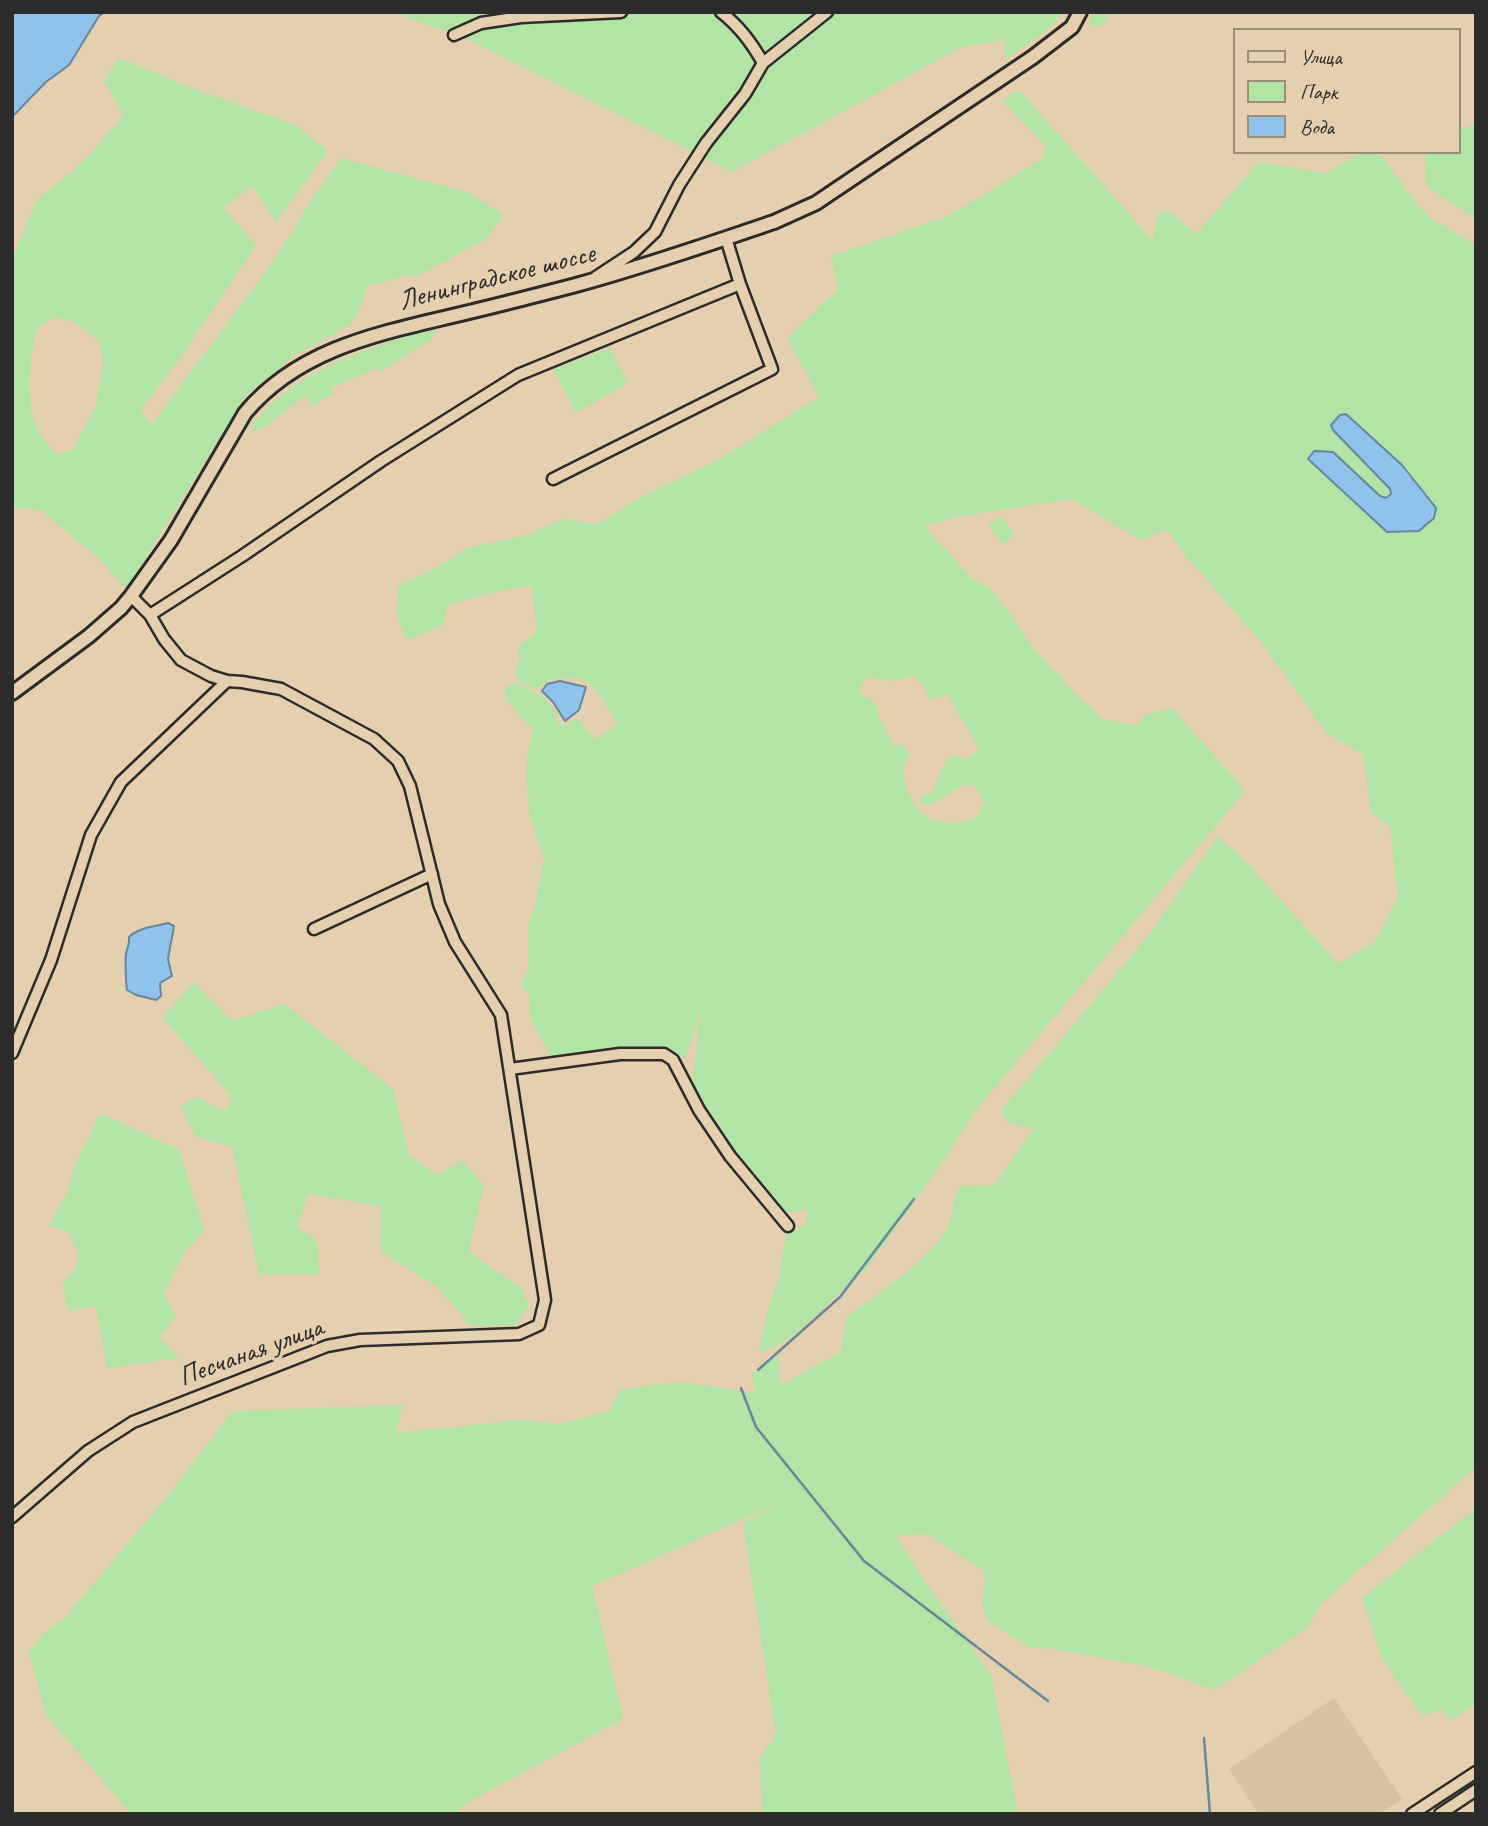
<!DOCTYPE html>
<meta charset="utf-8">
<style>
body{margin:0}
#map{position:relative;width:1488px;height:1826px;overflow:hidden;background:#e4d0ae;font-family:Caveat,sans-serif}
canvas{display:block}
.frame{position:absolute;inset:0;border:14px solid #2b2b2b;pointer-events:none}
.legend{position:absolute;left:1233px;top:28px;width:228px;height:126px;box-sizing:border-box;background:#e4d0ae;border:2px solid #9a8e7a;margin:0;padding:9px 12px;list-style:none;font-size:21px;color:#2b2b2b}
.legend li{display:flex;align-items:center;gap:14px;height:35px}
.legend b{width:35px;border:2px solid #9a8e7a}
</style>
<div id="map">
<canvas width="1488" height="1826"></canvas>
<div class="frame"></div>
<ul class="legend">
<li><b style="height:9px;background:#e4d0ae"></b>Улица</li>
<li><b style="height:19px;background:#b1e4a5"></b>Парк</li>
<li><b style="height:19px;background:#8fc3ec"></b>Вода</li>
</ul>
</div>
<script>
const ctx = document.querySelector('canvas').getContext('2d');
ctx.lineJoin = 'round';
function paint(path, color) { ctx.fillStyle = color; ctx.fill(path, 'evenodd'); }
function strokePath(path, color, width, dash) { ctx.strokeStyle = color; ctx.lineWidth = width; ctx.lineCap = dash ? 'butt' : 'round'; ctx.setLineDash(dash || []); ctx.stroke(path); }
function label(font, color, halo, rows, align = 'center') {
  ctx.font = font + ' Caveat,sans-serif'; ctx.lineWidth = 7; ctx.setLineDash([]); ctx.textBaseline = 'middle'; ctx.strokeStyle = halo; ctx.fillStyle = color; for (const [text, x, y, turn = 0] of rows) {
    ctx.save(); ctx.translate(x, y); ctx.rotate((+turn || 0) * Math.PI / 180); ctx.textAlign = isNaN(turn) ? turn : align; if (halo) ctx.strokeText(text, 0, 0); ctx.fillText(text, 0, 0); ctx.restore();
  }
}
const built = new Path2D(`
 M1334,1698L1402,1799L1379,1814H1259L1229,1769Z`);
const green = new Path2D(`
 M393,12H1063L1052,26L1005,60L1004,39L960,48L732,172L470,40Z
 M1094,12H1113L1099,27L1091,25L1089,20Z
 M119,58L192,88L296,125L328,151L276,222L252,186L223,208L256,245L178,361L140,411L152,424L259,281L295,228L310,201L342,158L469,193L503,214L488,238L417,276L407,275L366,287L361,307L350,325L293,356L245,397L126,589L96,556L41,510L12,508V260L37,200L84,161L123,116L104,80ZM55,317L75,322L99,341L103,362L96,406L73,449L59,455C20,425 27,369 37,328Z
 M1018,89L1153,241L1157,216L1167,210L1197,234L1258,162L1326,173L1362,152H1379L1416,203L1432,219L1476,245V1467L1319,1606L1308,1627L1215,1690L1151,1667L1054,1649L1030,1648L987,1620L982,1604L985,1572L927,1534L896,1535L922,1577L991,1675L1018,1814H763L759,1759L776,1734L743,1523L784,1501L592,1586L623,1719L470,1801L453,1814H131L46,1715L29,1652L44,1633L65,1618L166,1498L233,1411L403,1405L396,1433L521,1420L560,1424L610,1411L620,1389L681,1382L757,1393L751,1375L780,1354L779,1386L841,1352L846,1317C881,1292 919,1267 945,1232C953,1222 951,1201 960,1186L994,1185L1033,1129L1008,1123L1001,1111L1149,935L1218,836L1247,863L1338,964L1375,942L1398,897L1390,826L1371,813L1363,754L1327,734L1265,647L1186,556L1167,530L1140,540L1072,499L955,517L924,526L972,579L990,588L1013,617L1031,646L1075,693L1102,719L1137,725L1145,715L1172,708L1245,791L976,1110L944,1160L868,1267L789,1339L758,1354L768,1309L779,1278L786,1235L805,1225L809,1209L786,1213L746,1173L692,1093L700,1012L686,1058L655,1049L555,1064L531,1020L529,995L521,985L528,971V925L537,898L544,857L530,818L526,778L527,754L534,729L522,719L505,698L506,687L515,682L545,698L557,714L556,722L567,725L577,718L596,740L618,723C611,714 597,688 588,683C571,673 548,677 536,690L515,679L519,659L518,648L537,630L531,585L486,594L448,605L443,625L407,640L397,616L398,586L437,567L469,547L524,536L562,519L598,524L639,498L720,459L819,397L787,338L838,289L831,256L943,218L979,198L1043,158L1045,146L1003,101ZM914,676L923,686L930,701L947,694L979,749L965,760L952,755C943,763 938,781 931,793L922,794L920,802L929,806L963,785H975L984,804C982,808 980,814 975,817C962,827 935,824 923,814C908,802 896,768 910,754L901,744L894,746L880,719L875,703L859,692L862,682L870,677L892,681Z
 M1476,123V219L1426,186L1425,152H1458V131Z
 M435,328L436,331L431,340L380,372L377,368L331,388L334,393L313,406L306,395L265,427L252,431V425C284,385 326,365 373,348C394,341 414,333 435,328Z
 M610,348L628,383L576,413L553,369Z
 M1001,516L1015,535L1003,544L988,525Z
 M194,983L232,1021L284,1004L393,1089L409,1156L437,1175L463,1160L484,1186L468,1252L521,1288L529,1306L516,1325L471,1326L437,1287L380,1251L381,1206L308,1194L297,1227L317,1240L319,1274H259L232,1147L196,1136L180,1106L196,1096L226,1112L231,1096L162,1017Z
 M100,1113L179,1150L204,1231L184,1253L164,1294L176,1317L159,1337L179,1358L107,1368L96,1306L68,1311L63,1281L76,1269L78,1253L69,1233L49,1225L66,1196L74,1168Z
 M1476,1508V1704L1450,1721L1442,1709L1422,1716L1382,1659L1362,1598Z`);
const water = new Path2D(`
 M12,12H105L99,16L69,65L46,82L12,117Z
 M1346,414L1402,465L1436,508L1434,518L1419,531L1387,532L1308,459L1314,451L1333,452L1380,496L1386,498L1391,494L1390,489L1333,430L1331,425L1340,415Z
 M560,681L586,687L579,710L565,721L553,702L542,691L547,684Z
 M168,923L174,926L168,959L172,976L160,983L161,996L156,1000L136,995L127,990C126,985 125,959 126,954C127,947 130,944 129,937C138,928 156,926 168,923Z`);
const stream = new Path2D(`
 M758,1370L840,1297L914,1199
 M741,1388L756,1427L864,1561L1048,1701
 M1204,1738L1210,1814`);
const street = new Path2D(`
 M454,35L481,23L521,17L621,12
 M763,63L827,12
 M596,277L634,252L655,232L679,185L706,143L745,94L763,63C752,43 739,26 721,12
 M553,479L772,369L740,284
 M150,615L242,556L381,461L518,375L740,284L726,238
 M314,929L432,874
 M12,1053L51,960L91,835L121,782L227,681
 M510,1069L620,1054H664L673,1060L699,1110L730,1156L788,1226
 M12,1517L88,1451L133,1422L327,1346L360,1340L519,1334L539,1325L545,1300L501,1015L455,942L439,904L410,786L398,761L374,739L281,689L242,682L227,681L211,676L181,660L164,639L150,615L131,596
 M1412,1814L1476,1772
 M1440,1814L1476,1790`);
const secondary = new Path2D(`
 M12,693L89,636L121,608L131,596L171,540L245,413C297,351 372,335 448,317C491,307 534,296 576,285C643,267 709,244 774,222L816,203L1033,57L1072,27L1080,12`);
const streetNames = [
 ["Ленинградское шоссе",497,278,-14],
 ["Песчаная улица",251,1353,-20]
];
paint(built, '#d7c1a0');
paint(green, '#b1e4a5');
paint(water, '#8fc3ec');
strokePath(water, '#67869f', 2);
strokePath(stream, '#67869f', 2.5);
strokePath(street, '#2b2b2b', 15);
strokePath(secondary, '#2b2b2b', 18);
strokePath(street, '#e4d0ae', 10);
strokePath(secondary, '#e4d0ae', 12);
label('28px', '#2b2b2b', '#e4d0ae', streetNames);
</script>
